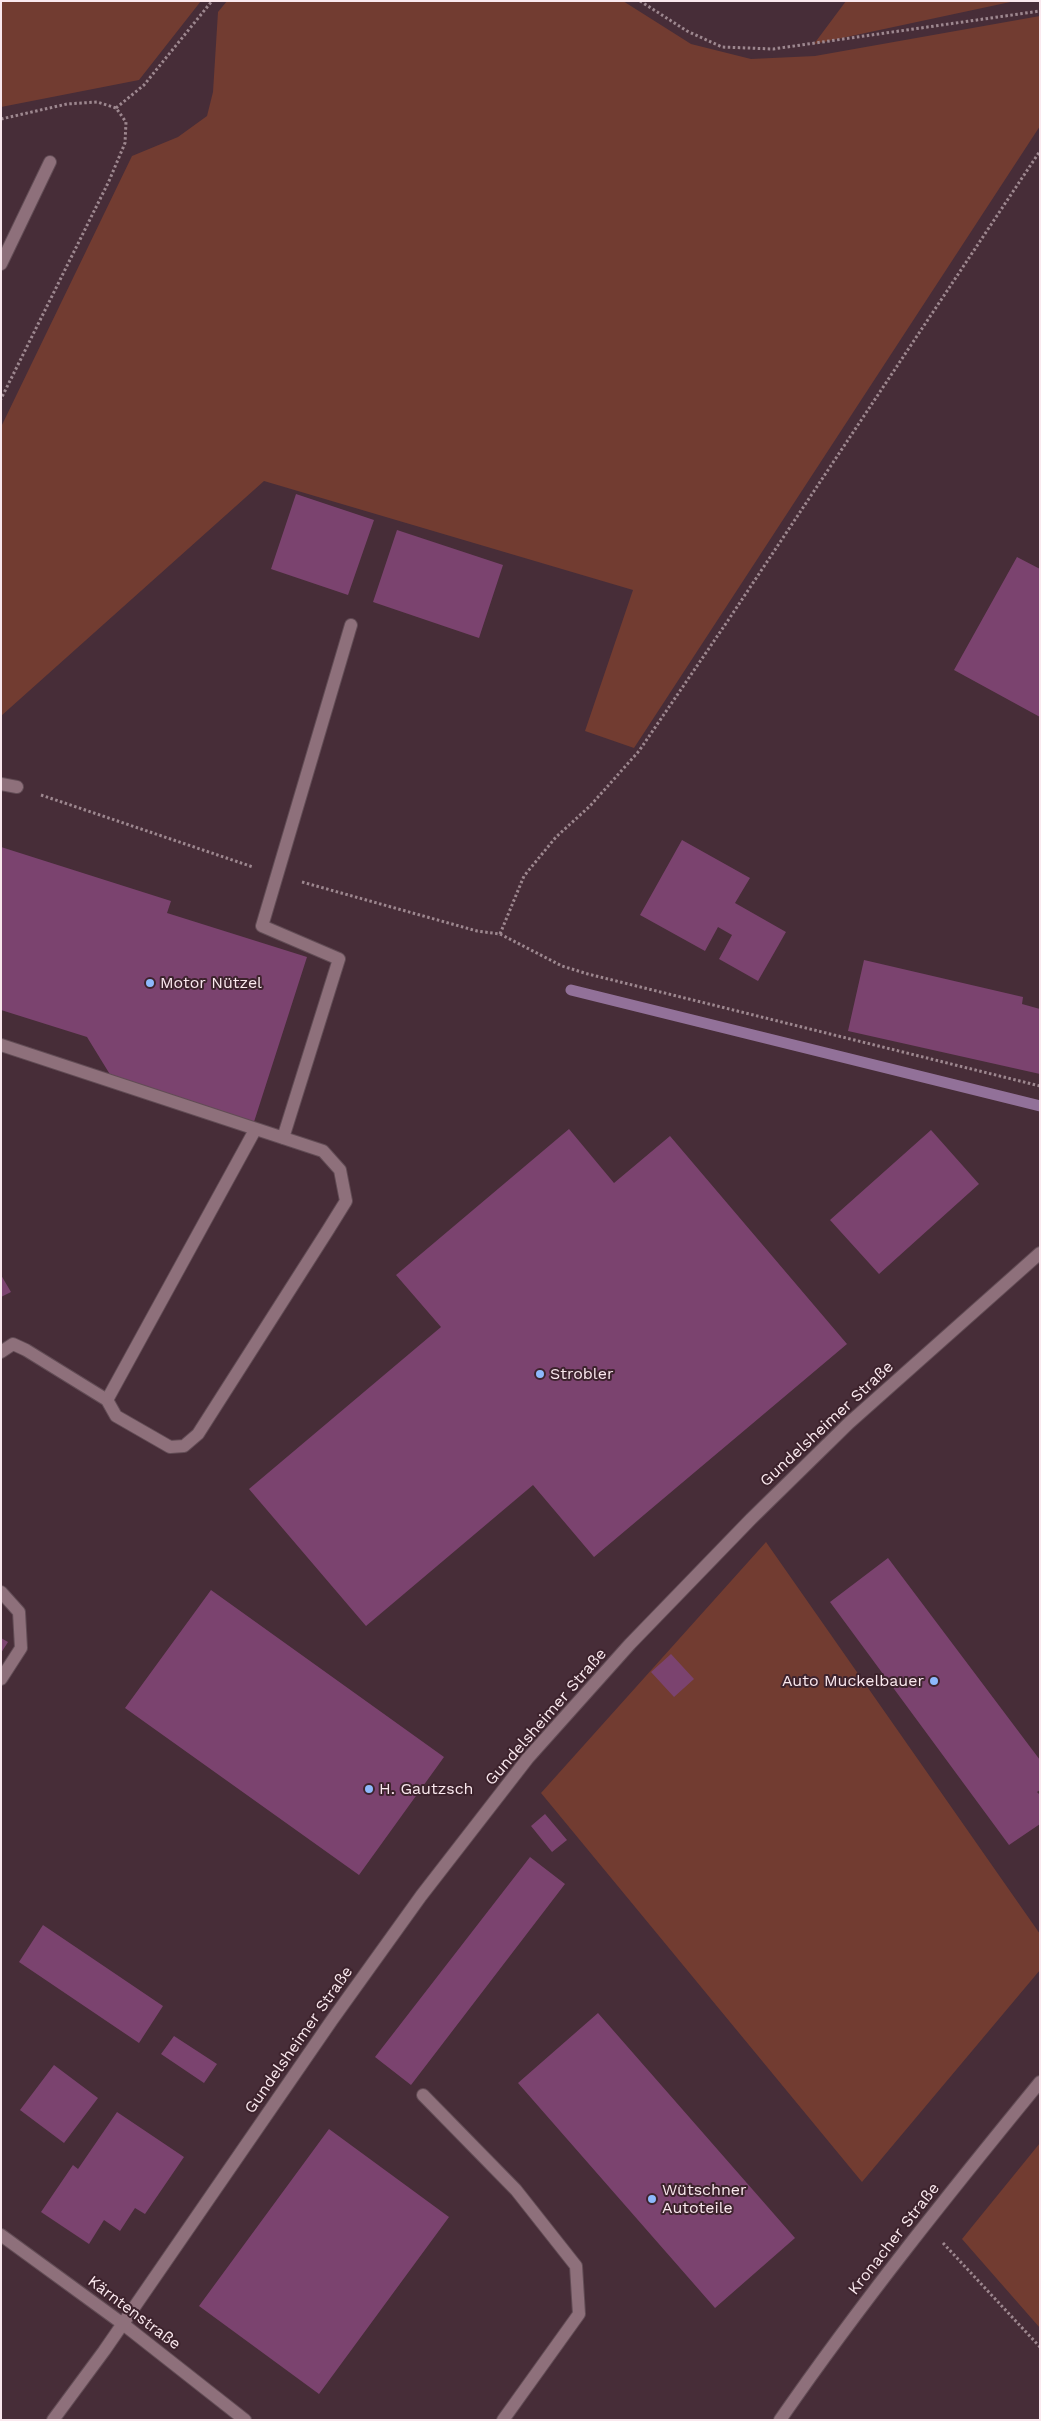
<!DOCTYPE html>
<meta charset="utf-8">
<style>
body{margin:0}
#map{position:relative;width:1041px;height:2421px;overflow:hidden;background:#472d38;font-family:"Work Sans",sans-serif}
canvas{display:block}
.frame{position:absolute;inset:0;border:2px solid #fae8ee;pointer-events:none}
</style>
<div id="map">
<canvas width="1041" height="2421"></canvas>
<div class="frame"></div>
</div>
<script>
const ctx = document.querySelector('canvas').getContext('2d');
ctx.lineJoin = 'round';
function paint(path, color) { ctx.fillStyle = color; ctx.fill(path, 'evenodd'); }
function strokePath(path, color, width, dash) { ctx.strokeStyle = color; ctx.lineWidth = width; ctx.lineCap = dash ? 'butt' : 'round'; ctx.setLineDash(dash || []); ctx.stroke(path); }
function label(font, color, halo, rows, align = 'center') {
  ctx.font = font + ' "Work Sans",sans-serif'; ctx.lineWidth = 4; ctx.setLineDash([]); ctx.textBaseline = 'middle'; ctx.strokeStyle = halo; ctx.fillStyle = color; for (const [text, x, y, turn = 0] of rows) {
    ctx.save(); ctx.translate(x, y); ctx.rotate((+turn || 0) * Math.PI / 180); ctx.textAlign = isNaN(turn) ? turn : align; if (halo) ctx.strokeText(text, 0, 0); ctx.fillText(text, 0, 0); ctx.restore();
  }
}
const green = new Path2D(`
 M1,1H201L139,80L1,107Z
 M227,1H623L691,44L751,59L815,56L1040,16V126L634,748L585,731L633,590L264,481L1,716V427L132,156L178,137L207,116L213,92L218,12Z
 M846,1H1015L814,44Z
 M766,1542L1040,1934V1970L862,2182L541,1793Z
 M1040,2143V2328L962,2239Z`);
const stream = new Path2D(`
 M571,990L1040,1106`);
const building = new Path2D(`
 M296,494L374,520L348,595L271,569Z
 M397,530L503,565L479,638L373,602Z
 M1017,557L1040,569V717L954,670Z
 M682,840L750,878L735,903L786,932L758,981L719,959L732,935L718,927L705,951L640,915Z
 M1,847L171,901L167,913L307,957L253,1125L114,1081L87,1037L1,1010Z
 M864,960L1023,997L1022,1004L1040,1009V1074L848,1031Z
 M569,1129L614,1183L670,1136L847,1344L594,1557L533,1485L366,1626L249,1489L441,1327L396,1275Z
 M931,1130L979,1184L879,1274L830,1220Z
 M1,1275L11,1292L1,1297Z
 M888,1558L1040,1760V1790L1037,1792L1040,1795V1824L1009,1845L830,1602Z
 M211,1590L444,1757L359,1875L125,1708Z
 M1,1638L8,1642L1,1653Z
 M671,1654L694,1679L674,1697L651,1672Z
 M545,1814L567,1840L552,1852L531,1826Z
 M530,1857L565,1884L411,2085L375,2057Z
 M43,1925L163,2006L139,2043L19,1962Z
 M598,2013L795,2238L715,2308L518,2083Z
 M174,2036L217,2064L204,2083L161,2054Z
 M54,2065L98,2098L64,2143L20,2110Z
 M117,2112L184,2157L145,2214L135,2208L120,2231L104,2220L89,2244L41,2212L73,2165L78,2169Z
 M329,2129L449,2217L319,2394L199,2306Z`);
const path = new Path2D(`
 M640,1L687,31L722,47L773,49L1040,11
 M116,108L144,85L212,1
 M1,119L67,104L97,102L116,108L126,122L125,143L109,181L1,399
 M41,795L253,867
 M302,882L477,931L500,934L562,966L588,974L1040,1086
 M500,934L524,876L556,837L590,806L639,751L729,619L1040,151
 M943,2243L1040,2347`);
const lane = new Path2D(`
 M1,264L50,162
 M1,784L17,787
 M1,1045L323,1151L340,1170L346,1201L328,1230L198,1434L184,1446L170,1447L116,1416L107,1400L255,1130
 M283,1138L339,959L262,926L351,625
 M1,1352L13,1344L26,1350L107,1400
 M1,1592L19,1612L21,1648L1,1679
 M423,2095L516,2190L576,2266L579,2314L503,2420`);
const street = new Path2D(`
 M1,2235L123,2324L245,2420
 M53,2420L104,2351L332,2020L421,1896L528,1758L630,1644L751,1519L849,1423L1040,1253`);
const secondary = new Path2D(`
 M780,2420C861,2303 950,2192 1040,2082`);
const markers = [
 [150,983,5,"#8db9fc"],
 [540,1374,5,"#8db9fc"],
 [934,1681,5,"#8db9fc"],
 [369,1789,5,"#8db9fc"],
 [652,2199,5,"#8db9fc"]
];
const poiNames = [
 ["Motor Nützel",160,983],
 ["Strobler",550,1374],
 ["Auto Muckelbauer",924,1681,"right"],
 ["H. Gautzsch",379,1789],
 ["Wütschner",662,2190],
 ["Autoteile",662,2208]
];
const streetNames = [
 ["Gundelsheimer Straße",827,1424,-43],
 ["Gundelsheimer Straße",546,1717,-49],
 ["Gundelsheimer Straße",299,2040,-55],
 ["Kronacher Straße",894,2239,-52],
 ["Kärntenstraße",134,2313,37]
];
paint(green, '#723c31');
strokePath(stream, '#927199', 11);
paint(building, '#7b436f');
strokePath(lane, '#624c55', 14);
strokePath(street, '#624c55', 14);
strokePath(secondary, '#624c55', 14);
strokePath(path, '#9d878f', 3, [2.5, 2.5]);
strokePath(lane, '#8e707b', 12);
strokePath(street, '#8e707b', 12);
strokePath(secondary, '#8e707b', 12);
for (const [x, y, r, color] of markers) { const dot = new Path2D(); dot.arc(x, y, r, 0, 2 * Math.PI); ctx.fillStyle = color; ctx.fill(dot); strokePath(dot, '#3d232d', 2); }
label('16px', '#fae8ee', '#3d232d', poiNames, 'left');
label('16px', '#fae8ee', '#3d232d', streetNames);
</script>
